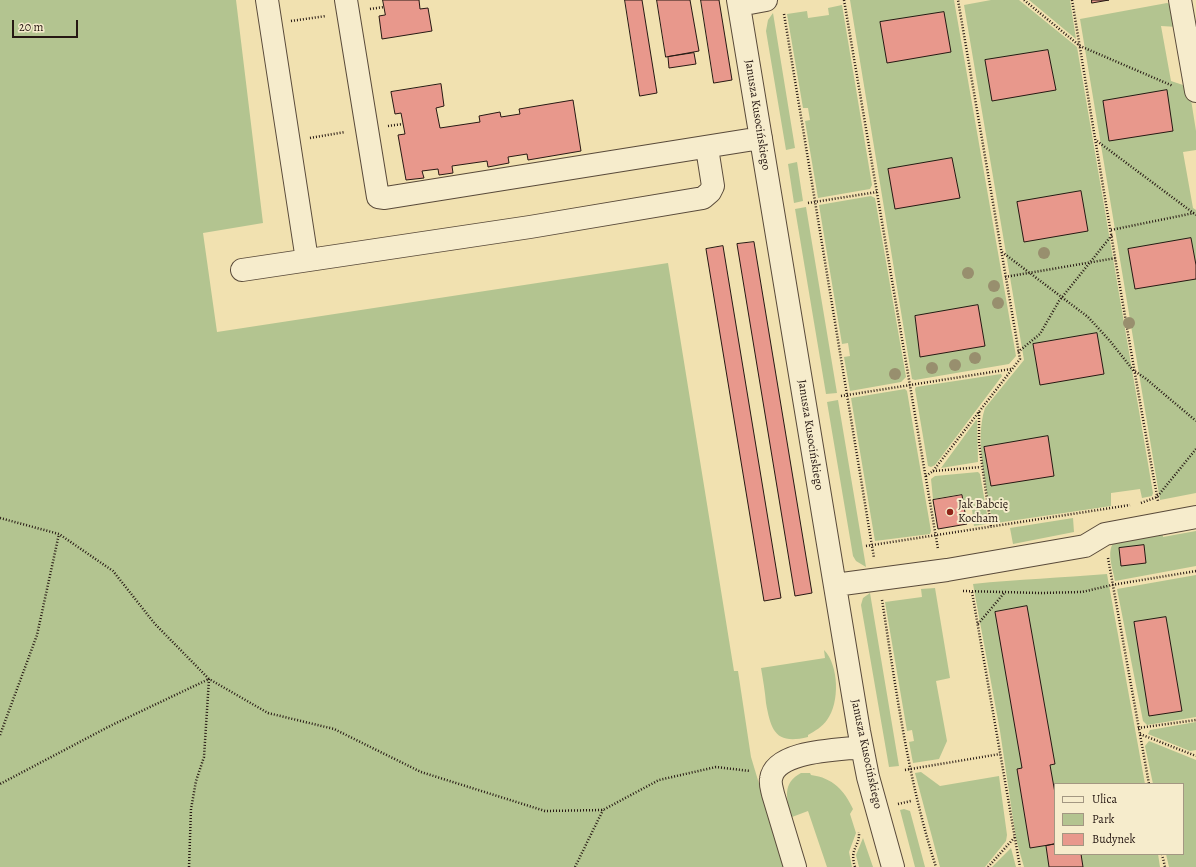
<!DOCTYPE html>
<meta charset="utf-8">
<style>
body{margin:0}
#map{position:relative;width:1196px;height:867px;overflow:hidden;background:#f1e1b0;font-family:Alegreya,serif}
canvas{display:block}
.legend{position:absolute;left:1054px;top:783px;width:130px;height:72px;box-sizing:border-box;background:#f6eccc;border:1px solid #a39782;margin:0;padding:5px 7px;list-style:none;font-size:12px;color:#261813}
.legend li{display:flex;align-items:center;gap:8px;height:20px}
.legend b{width:20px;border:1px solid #a39782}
.scale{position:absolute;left:12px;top:20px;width:66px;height:18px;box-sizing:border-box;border:2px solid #261813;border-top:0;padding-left:5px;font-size:12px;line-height:14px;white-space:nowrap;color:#261813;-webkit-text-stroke:3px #f6eccc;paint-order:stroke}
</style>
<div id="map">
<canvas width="1196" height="867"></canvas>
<ul class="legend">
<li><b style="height:5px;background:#f6eccc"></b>Ulica</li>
<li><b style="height:11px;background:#b3c490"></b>Park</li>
<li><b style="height:11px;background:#e8988c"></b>Budynek</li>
</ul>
<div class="scale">20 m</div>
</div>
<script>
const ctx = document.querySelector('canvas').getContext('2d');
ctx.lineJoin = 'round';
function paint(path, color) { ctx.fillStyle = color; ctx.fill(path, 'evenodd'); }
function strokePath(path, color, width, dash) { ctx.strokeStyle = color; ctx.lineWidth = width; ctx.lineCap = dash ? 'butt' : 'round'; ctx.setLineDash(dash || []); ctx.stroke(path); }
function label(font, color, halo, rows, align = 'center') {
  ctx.font = font + ' Alegreya,serif'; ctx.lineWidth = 4; ctx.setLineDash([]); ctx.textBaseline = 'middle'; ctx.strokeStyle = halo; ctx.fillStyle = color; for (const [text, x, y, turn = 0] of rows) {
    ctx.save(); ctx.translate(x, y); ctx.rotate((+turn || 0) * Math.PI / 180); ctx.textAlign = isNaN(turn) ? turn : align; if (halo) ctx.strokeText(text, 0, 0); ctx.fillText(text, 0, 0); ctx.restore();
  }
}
const green = new Path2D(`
 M0,0H236L263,223L203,233L217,332L668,263L734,671H738L751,757L784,867H0Z
 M850,0H954L1016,356L1009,364L915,380L912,379Z
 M991,0H1019L1077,47L1153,493L1152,496L1142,498L1140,489L1111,493V506L996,523L992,521C987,487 974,441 985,408L1024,360L964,5Z
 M1029,0H1070L1076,39Z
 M1167,3L1175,6L1178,27L1161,26L1171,81L1189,87L1196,131V150L1183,152L1193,208L1196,210V493L1160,500L1080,19Z
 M842,5L872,185L870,189L818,198L805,121L810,120L808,108H803L787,14L807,11L808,18L829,15L828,8Z
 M773,13L795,148L786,150L766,31L768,20Z
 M797,162L803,201L794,203L788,164Z
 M871,196L875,198L906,377L901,382L850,391L844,357L850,356L848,343L842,344L819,205Z
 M806,207L837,393L826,394L795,209Z
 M1001,374L1002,376L935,465L931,467L928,466L915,389L916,387Z
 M905,389L907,391L931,531L930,534L875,541L851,398Z
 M838,400L866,567L856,561L853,556L827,402Z
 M976,420H977L978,462L941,468Z
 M978,472L980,474L988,520L986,524L974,526L972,509L965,510L962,494L933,499L931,479L935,476Z
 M1073,518L1074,532L1013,544L1010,528Z
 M1162,529L1163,537L1196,531V566L1115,581C1113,569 1106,552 1114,542Z
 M1107,574L1145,784H1055V854H1158L1160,867H1024L1016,839L1000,731L973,584C1018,579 1062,578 1107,574Z
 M1196,575V717L1147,725L1143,721L1117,589Z
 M935,588L950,678L936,681L947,741L939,759L913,763L909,742L914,741L912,730L907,731L885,602L922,597L921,589Z
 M870,593L899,766L889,767L861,605L863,598Z
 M824,650C839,665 840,703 827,720C822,727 815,731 808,735V737C776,745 771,731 766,703C765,691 763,680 761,668L825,658Z
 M1196,722V750L1190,751L1148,734L1150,730Z
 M1149,741L1196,760V867H1169L1166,854H1183V784H1153L1145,746Z
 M921,772L940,786L999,776L1007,835L1006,841L985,867H940L915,773Z
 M801,773H810L811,775C833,778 844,790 853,809L850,814L856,833L849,852L852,867H827L808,811L792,817C786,799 782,783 801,773Z
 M904,809L910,811L925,867H915L900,810Z
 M863,838L873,867H859L856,855Z
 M1011,848L1016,867H992Z`);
const building = new Path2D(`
 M383,0H419L420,9L428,8L432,31L382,39L379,16L385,15Z
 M625,0H642L657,93L640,96Z
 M657,0H690L699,51L666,57Z
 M701,0H719L732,80L714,83Z
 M1092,0H1109L1092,3Z
 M944,12L951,52L887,63L880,22Z
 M1048,50L1056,90L992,101L985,60Z
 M694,53L696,64L669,68L668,57Z
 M441,84L444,106L436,108L440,128L480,122L479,116L500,112L501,117L520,114L519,109L573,100L581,151L528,160L527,154L508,157L509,163L488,167L487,161L452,166L453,173L439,175L438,169L422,171L424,178L406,180L398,135L405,134L401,113L395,114L391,92Z
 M1167,90L1173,131L1109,141L1103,101Z
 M952,158L960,198L895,209L888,169Z
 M1081,191L1088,231L1024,242L1017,202Z
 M1191,238L1196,265V279L1135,289L1128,249Z
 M754,242L812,593L795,596L737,244Z
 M723,246L781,598L764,601L706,249Z
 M978,305L985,346L920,357L915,316Z
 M1097,333L1104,374L1040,385L1033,344Z
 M1048,436L1054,476L991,486L984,447Z
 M962,495L967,524L938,529L933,500Z
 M1144,545L1146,563L1121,566L1119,548Z
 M1027,606L1055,764L1050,765L1055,793V844L1030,848L1017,769L1022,768L995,612Z
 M1166,617L1182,711L1149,716L1134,622Z
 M1055,844V854H1081L1083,867H1049L1046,846Z`);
const path = new Path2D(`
 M844,0L938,549
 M1024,0L1080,46L1173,86
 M1072,0C1100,167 1127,335 1158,501
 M370,9L384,7
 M784,14L874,558
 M291,21L326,16
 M388,126L403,124
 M310,138L345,132
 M1097,141L1196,215
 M808,203L877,192
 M1111,230L1194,213
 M1002,252L1088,317L1110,341L1133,370L1145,378L1196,421
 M1005,277L1116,258
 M1018,352L1040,334L1059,301L1112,235
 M841,396L1011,369
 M979,412V443L991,527
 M933,471L981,467
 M926,476L933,471L1020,359L958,0
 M1141,503L1157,497L1196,449
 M0,518L59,534L113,571L155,624L209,679L110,726L0,784
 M866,546L1130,505
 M1108,558L1149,784
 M963,591L1040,593L1082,592L1112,585L1196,571
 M972,592L1020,867
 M882,600C896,689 908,781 936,867
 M978,624L1005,592
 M1138,728L1196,720
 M1140,734L1196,756
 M0,735L37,635L59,534
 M905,770L1000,754
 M898,804L911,801
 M1162,854L1165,867
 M189,867L191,809L196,781L204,757L209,679L268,713L334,729L421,772L545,811L603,810L659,780L716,767L750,771
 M575,867L603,810
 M855,867C849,848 860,847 859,832
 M988,867L1015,837`);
const minor = new Path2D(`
 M267,0L307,260
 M346,0L378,197L385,198L761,138
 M738,0L859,731L868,777L893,867
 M1180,0L1196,91
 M739,5L766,0
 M242,270L530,227L703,198L710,192L713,186L707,148
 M835,585L947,570L1085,546L1105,534L1196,517
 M795,867L773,794C772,789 770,784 771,779C775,750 839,750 862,747`);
const trees = [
 [1044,253],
 [968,273],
 [994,286],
 [998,303],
 [1129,323],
 [975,358],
 [955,365],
 [932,368],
 [895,374]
];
const markers = [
 [950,512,4,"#8f2418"]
];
const streetNames = [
 ["Janusza Kusocińskiego",757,115,81],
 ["Janusza Kusocińskiego",810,435,81],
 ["Janusza Kusocińskiego",866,754,78]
];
const poiNames = [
 ["Jak Babcię",958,505],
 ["Kocham",958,519]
];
paint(green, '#b3c490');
paint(building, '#e8988c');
strokePath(building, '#261813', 1);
strokePath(minor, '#594a3a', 24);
strokePath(path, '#261813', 2.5, [1, 2]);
strokePath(minor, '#f6eccc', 22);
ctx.fillStyle = '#988f6e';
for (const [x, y] of trees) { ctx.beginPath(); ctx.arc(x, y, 6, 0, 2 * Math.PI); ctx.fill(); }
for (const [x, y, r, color] of markers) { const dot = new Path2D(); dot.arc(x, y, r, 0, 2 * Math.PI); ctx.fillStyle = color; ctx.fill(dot); strokePath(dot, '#f6eccc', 1.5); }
label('12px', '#261813', '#f6eccc', streetNames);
label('12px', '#261813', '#f6eccc', poiNames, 'left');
</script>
